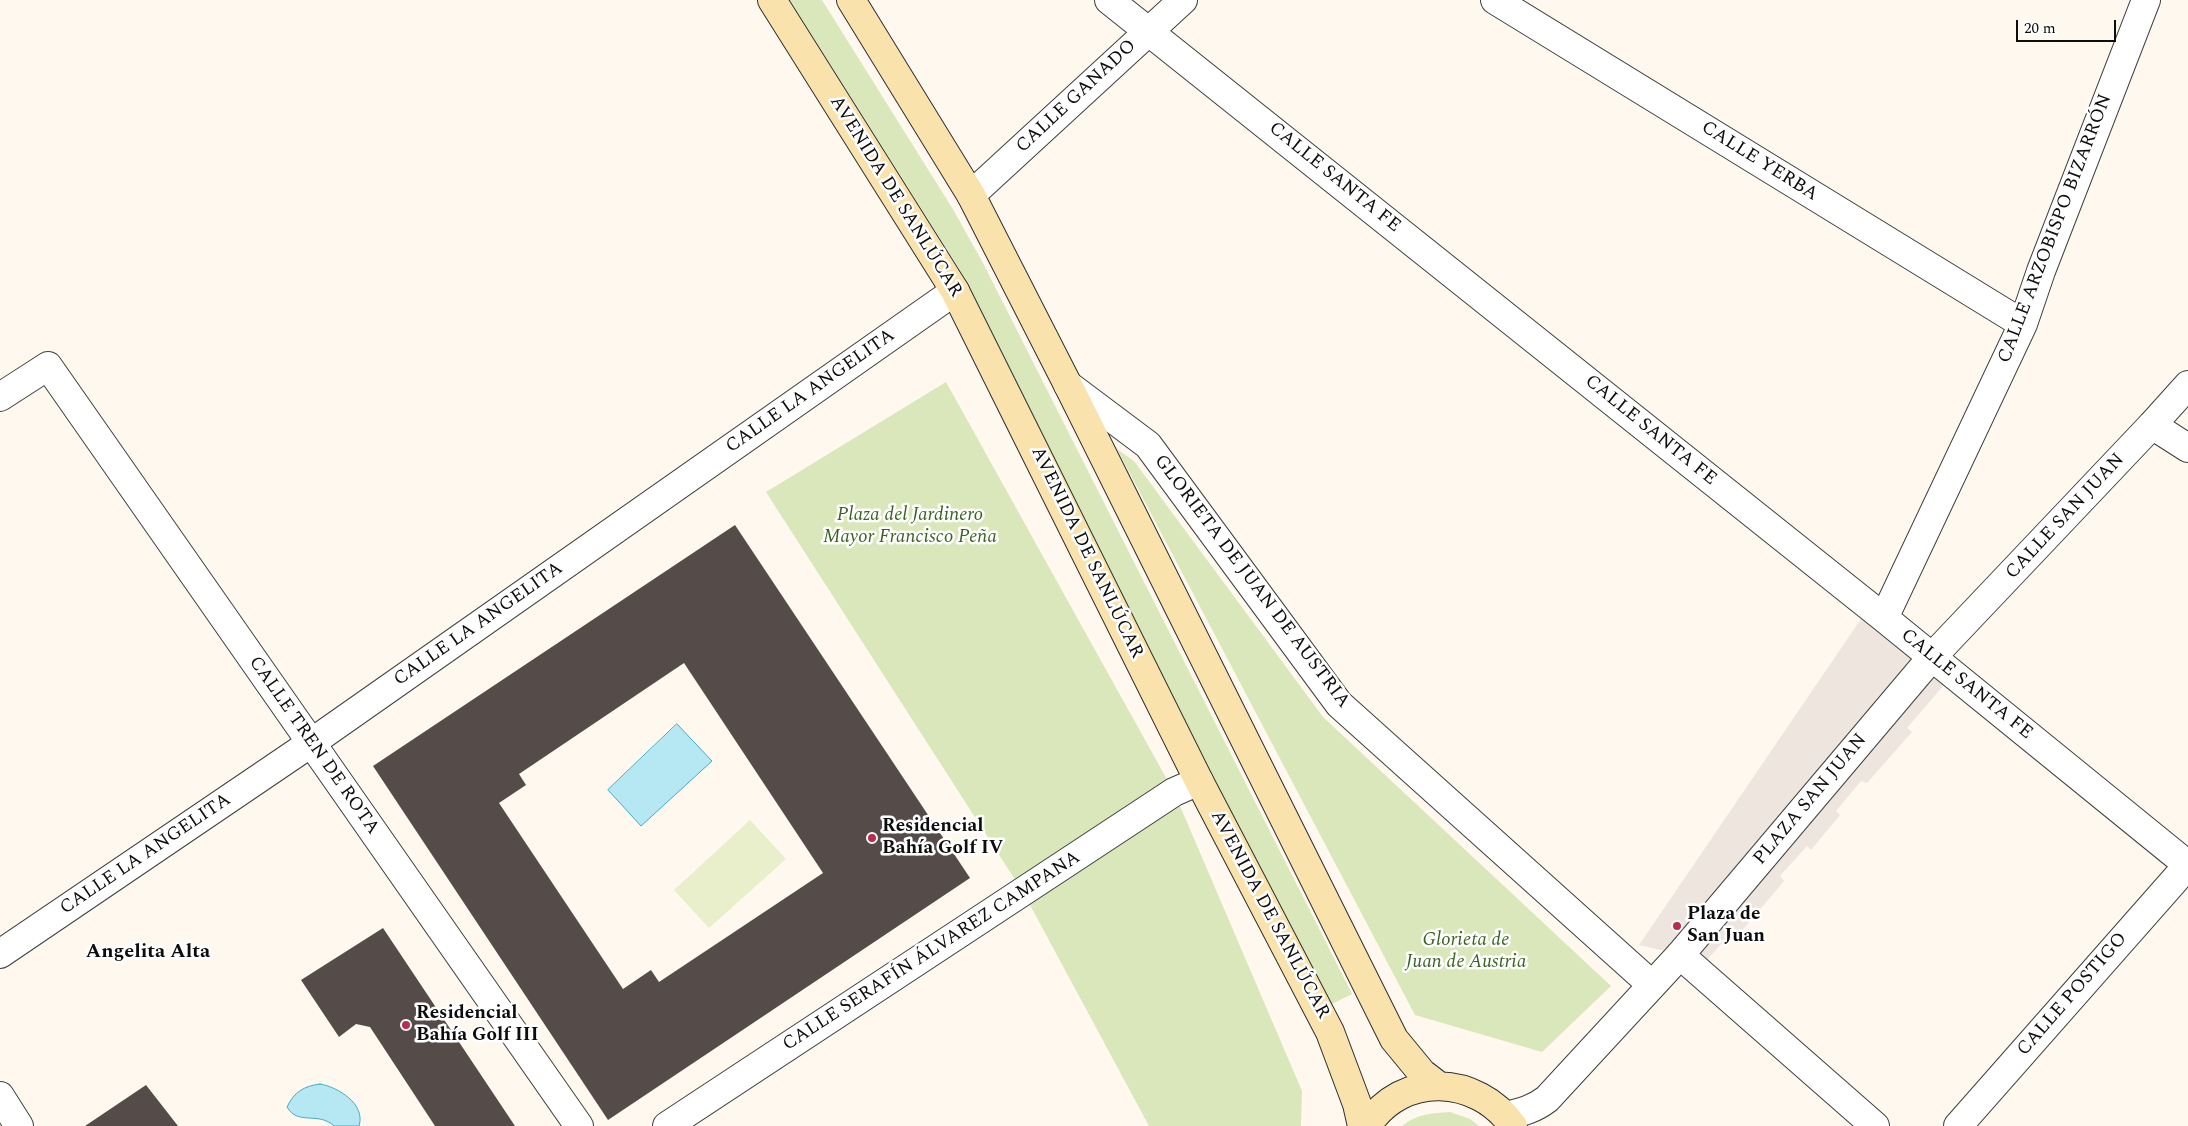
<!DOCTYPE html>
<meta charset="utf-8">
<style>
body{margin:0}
#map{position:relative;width:2188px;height:1126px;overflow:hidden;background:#fef8ef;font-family:Spectral,serif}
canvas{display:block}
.scale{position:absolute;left:2016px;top:20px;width:100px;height:22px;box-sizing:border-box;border:2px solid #0d0d0d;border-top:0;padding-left:6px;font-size:15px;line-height:18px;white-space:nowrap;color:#0d0d0d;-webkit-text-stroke:4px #fff;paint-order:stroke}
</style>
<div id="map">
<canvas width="2188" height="1126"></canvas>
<div class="scale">20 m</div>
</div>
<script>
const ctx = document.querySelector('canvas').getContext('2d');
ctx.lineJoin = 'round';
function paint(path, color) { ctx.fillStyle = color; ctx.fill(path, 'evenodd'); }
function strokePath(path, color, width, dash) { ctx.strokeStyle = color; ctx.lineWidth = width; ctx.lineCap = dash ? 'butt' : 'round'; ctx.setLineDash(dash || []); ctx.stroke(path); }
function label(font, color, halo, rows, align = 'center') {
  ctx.font = font + ' Spectral,serif'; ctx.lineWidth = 5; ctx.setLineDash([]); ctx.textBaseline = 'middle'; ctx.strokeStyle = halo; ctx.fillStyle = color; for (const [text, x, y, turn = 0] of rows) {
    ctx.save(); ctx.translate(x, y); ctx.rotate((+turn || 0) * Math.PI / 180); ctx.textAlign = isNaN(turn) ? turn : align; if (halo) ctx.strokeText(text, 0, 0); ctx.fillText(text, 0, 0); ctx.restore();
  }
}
const green = new Path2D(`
 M790,0H822L954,211L983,263L1352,994L1328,1006L960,270Z
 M946,382L1174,792L1302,1091L1301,1126H1149L1023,892L766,492Z
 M1117,449L1134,461L1323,717L1611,986L1542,1052L1415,1015Z
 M1450,1112L1470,1119L1479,1126H1402C1416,1114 1432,1113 1450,1112Z`);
const pitch = new Path2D(`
 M750,820L786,859L709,928L674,890Z`);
const plaza = new Path2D(`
 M1879,595L1963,663L1907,728L1912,732L1867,783L1861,781L1836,811L1840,815L1811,850L1807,846L1780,876L1784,881L1740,933L1735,929L1706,961L1639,945L1863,616Z`);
const water = new Path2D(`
 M677,724L712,761L641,826L608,790Z
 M320,1084C338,1087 366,1104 359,1126H334C318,1111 298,1126 287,1107C294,1092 304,1086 320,1084Z`);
const building = new Path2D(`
 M735,525L970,878L608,1120L373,766ZM684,663L823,873L659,982L651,970L623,989L499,803L526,785L519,774Z
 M383,928L515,1126H435L370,1027L356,1024L339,1037L301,980Z
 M146,1085L178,1126H85Z`);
const minor = new Path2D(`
 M1109,0L1884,618L2188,865
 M1495,0L2023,324
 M1068,385L1148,445L1339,704L1652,985
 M0,397L48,366L579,1126
 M2152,425L2188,448
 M1884,618L2023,324L2041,271L2146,0
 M0,954L311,743L955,291
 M1680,955L1875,1126
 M0,1096L19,1126
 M667,1126L1174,792L1199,781
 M1958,1126L2188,865`);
const tertiary = new Path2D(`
 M971,195L1183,0
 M1506,1116C1522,1112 1534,1109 1547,1099L1680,955L1932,657L2152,425L2188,385`);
const secondary = new Path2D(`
 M772,0L955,291L1199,781L1330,1032L1357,1104L1362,1126
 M851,0L971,195L1068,385L1394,1039L1422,1073L1439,1086
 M1367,1126C1402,1071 1477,1075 1513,1126`);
const markers = [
 [872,838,5,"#b62d4f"],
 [1677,926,5,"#b62d4f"],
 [406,1025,5,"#b62d4f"]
];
const streetNames = [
 ["CALLE GANADO",1077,97,-43],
 ["CALLE YERBA",1759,162,32],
 ["CALLE SANTA FE",1334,178,39],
 ["AVENIDA DE SANLÚCAR",895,197,58],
 ["CALLE ARZOBISPO BIZARRÓN",2056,229,-69],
 ["CALLE LA ANGELITA",811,392,-35],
 ["CALLE SANTA FE",1650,431,39],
 ["CALLE SAN JUAN",2066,517,-47],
 ["AVENIDA DE SANLÚCAR",1086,553,64],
 ["GLORIETA DE JUAN DE AUSTRIA",1251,582,53],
 ["CALLE LA ANGELITA",479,625,-35],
 ["CALLE SANTA FE",1966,685,39],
 ["CALLE TREN DE ROTA",313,746,55],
 ["PLAZA SAN JUAN",1811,800,-50],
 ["CALLE LA ANGELITA",146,855,-34],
 ["AVENIDA DE SANLÚCAR",1269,915,62],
 ["CALLE SERAFÍN ÁLVAREZ CAMPANA",932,952,-33],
 ["CALLE POSTIGO",2073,995,-49]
];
const parkNames = [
 ["Plaza del Jardinero",910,516],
 ["Mayor Francisco Peña",910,538],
 ["Glorieta de",1466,941],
 ["Juan de Austria",1466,963]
];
const poiNames = [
 ["Residencial",882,827],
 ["Bahía Golf IV",882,849],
 ["Plaza de",1687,915],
 ["San Juan",1687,937],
 ["Residencial",416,1014],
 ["Bahía Golf III",416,1036]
];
const neighbourhoodNames = [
 ["Angelita Alta",148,953]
];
paint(green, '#dae7ba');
paint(pitch, '#e9eecb');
paint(plaza, '#eee6de');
paint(water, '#b6e8f3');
strokePath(water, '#41acc6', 1);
paint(building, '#554c4a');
strokePath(minor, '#404040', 30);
strokePath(tertiary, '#404040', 30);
strokePath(secondary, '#2f2f2f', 30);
strokePath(minor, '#fff', 28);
strokePath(tertiary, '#fff', 28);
strokePath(secondary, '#fae2ad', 28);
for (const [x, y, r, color] of markers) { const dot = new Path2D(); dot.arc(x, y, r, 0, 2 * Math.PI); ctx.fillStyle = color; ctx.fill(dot); strokePath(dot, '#fff', 2); }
label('19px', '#0d0d0d', '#fff', streetNames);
label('italic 19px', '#3c6221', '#fff', parkNames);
label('bold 19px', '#0d0d0d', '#fff', poiNames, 'left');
label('bold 20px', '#0d0d0d', '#fff', neighbourhoodNames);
</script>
